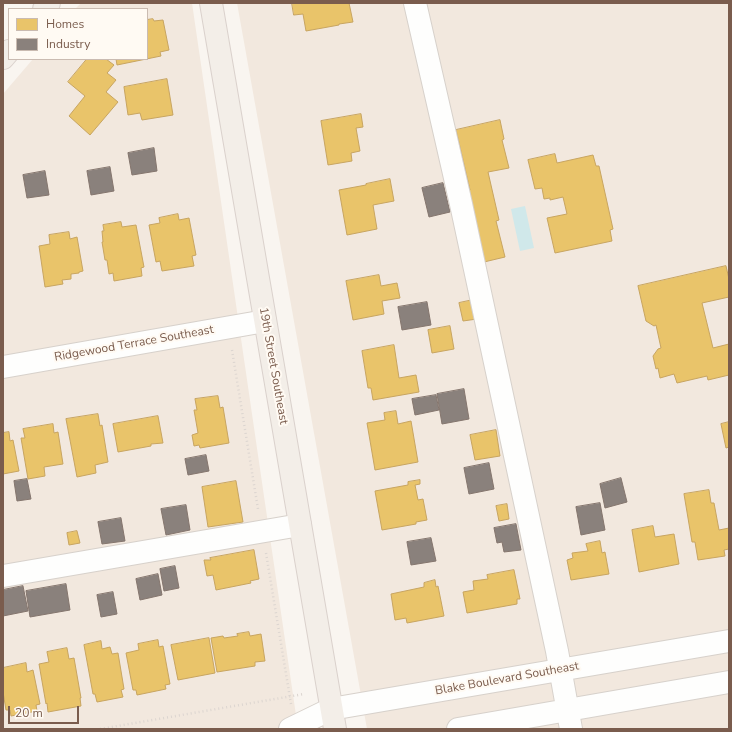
<!DOCTYPE html>
<style>
body{margin:0}
#map{position:relative;width:732px;height:732px;overflow:hidden;background:#f9f5f0;font-family:"Nunito Sans",sans-serif}
canvas{display:block}
.frame{position:absolute;inset:0;border:4px solid #7a5c4d;pointer-events:none}
.legend{position:absolute;left:8px;top:8px;width:140px;height:52px;box-sizing:border-box;background:#fffaf3;border:1px solid #cabbb1;margin:0;padding:5px 7px;list-style:none;font-size:12px;color:#7a5c4d}
.legend li{display:flex;align-items:center;gap:8px;height:20px}
.legend b{width:20px;border:1px solid #cabbb1}
.scale{position:absolute;left:8px;top:706px;width:71px;height:18px;box-sizing:border-box;border:2px solid #7a5c4d;border-top:0;padding-left:5px;font-size:12px;line-height:14px;white-space:nowrap;color:#7a5c4d;-webkit-text-stroke:3px #fffaf3;paint-order:stroke}
</style>
<div id="map">
<canvas width="732" height="732"></canvas>
<div class="frame"></div>
<ul class="legend">
<li><b style="height:11px;background:#e9c46a"></b>Homes</li>
<li><b style="height:11px;background:#8a817c"></b>Industry</li>
</ul>
<div class="scale">20 m</div>
</div>
<script>
const ctx = document.querySelector('canvas').getContext('2d');
ctx.lineJoin = 'round';
function paint(path, color) { ctx.fillStyle = color; ctx.fill(path, 'evenodd'); }
function strokePath(path, color, width, dash) { ctx.strokeStyle = color; ctx.lineWidth = width; ctx.lineCap = dash ? 'butt' : 'round'; ctx.setLineDash(dash || []); ctx.stroke(path); }
function label(font, color, halo, rows, align = 'center') {
  ctx.font = font + ' "Nunito Sans",sans-serif'; ctx.lineWidth = 4; ctx.setLineDash([]); ctx.textBaseline = 'middle'; ctx.strokeStyle = halo; ctx.fillStyle = color; for (const [text, x, y, turn = 0] of rows) {
    ctx.save(); ctx.translate(x, y); ctx.rotate((+turn || 0) * Math.PI / 180); ctx.textAlign = isNaN(turn) ? turn : align; if (halo) ctx.strokeText(text, 0, 0); ctx.fillText(text, 0, 0); ctx.restore();
  }
}
const residential = new Path2D(`
 M81,3H192L298,729H3V94L33,59H147V9H75Z
 M237,3H729V729H367Z`);
const water = new Path2D(`
 M525,206L534,248L520,251L511,209Z`);
const homes = new Path2D(`
 M292,3H349L353,22L339,24V25L306,31L303,14L294,15Z
 M153,19L154,21L163,20L169,50L160,52L161,56L117,65L116,59H147V20Z
 M87,59H106L114,65L107,73L116,80L106,92L118,102L90,135L69,116L85,96L68,82Z
 M167,79L173,115L142,120L140,113L128,115L124,87Z
 M361,114L363,127L356,128L360,151L351,153L352,161L328,165L321,121Z
 M500,120L504,139L502,140L509,168L488,172L499,220L496,221L505,257L484,262L464,191L470,190L456,130Z
 M555,154L557,163L593,155L596,166H599L613,229L610,230L612,241L555,253L547,218L567,214L563,197L550,200V198L544,199L542,188L535,189L528,160Z
 M390,179L394,201L373,205L377,229L347,235L339,190L366,185V184Z
 M178,214L179,220L189,218L196,255L192,256L194,266L162,271L160,261L156,262L149,225L160,223L159,218Z
 M121,222L122,227L136,225L144,267L141,268L142,276L114,281L113,273L109,274L107,260H105L102,242H103L102,231H104L103,225Z
 M69,232L70,239L77,237L83,271L79,272V273L71,274V279L62,280L63,284L45,287L39,246L50,244L49,235Z
 M726,266L729,279V297L702,303L713,348L729,344V375L708,380L707,376L677,383L674,374L660,378L658,368L656,369L653,356L658,349L661,348L656,325L654,326L646,321L638,286Z
 M379,275L381,286L397,283L400,298L382,301L384,314L353,320L346,281Z
 M473,300L477,319L463,321L459,303Z
 M450,326L454,349L432,353L428,330Z
 M394,345L399,378L416,375L419,392L373,400L371,388H368L362,351Z
 M218,396L220,408L223,407L229,443L200,448L199,445L194,446L192,435L198,433L194,410H197L195,399Z
 M396,411L398,424L411,421L418,462L375,470L367,423L385,420L384,413Z
 M98,414L100,426L102,425L108,462L95,465L96,473L77,477L66,419Z
 M158,416L163,443L151,444V446L118,452L113,424Z
 M729,422V447L726,448L721,424Z
 M53,424L54,433L58,432L63,464L44,467L45,476L28,479L21,438H25L23,429Z
 M496,430L500,456L475,460L470,435Z
 M9,432L10,441L13,440L19,471L3,474V433Z
 M420,480V484L415,485L418,500L423,499L427,520L416,522V524L382,530L375,491L408,485V482Z
 M236,481L243,522L208,527L202,487Z
 M709,490L711,503H714L719,530L729,528V549L724,550L725,556L698,560L695,542H692L684,494Z
 M507,504L509,519L499,521L496,506Z
 M653,526L655,537L674,534L679,564L639,572L632,530Z
 M77,531L80,543L69,545L67,533Z
 M600,541L602,553L605,552L609,574L571,580L567,560L573,558L572,553L588,551L586,544Z
 M254,550L259,579L250,581L251,583L216,590L213,575L207,576L204,560H211L210,558Z
 M514,570L520,599H517V604L467,613L463,592L474,590L473,581L488,579L487,575Z
 M435,580L436,587L438,586L444,616L407,623L406,618L395,620L391,594L424,587V583Z
 M249,632L250,636L261,634L265,661L255,662V666L217,672L211,638L223,636L224,638L238,636L237,634Z
 M209,638L215,673L178,680L171,645Z
 M158,640L159,647L163,646L170,684L165,685L166,689L137,695L136,690H133L126,653L139,650L138,644Z
 M101,641L102,649L110,647L112,654L118,653L124,689L121,690L123,697L97,702L95,694H93L84,645Z
 M67,648L69,659L74,658L81,698H80L81,706L48,712L47,703L46,704L39,664L49,662L47,652Z
 M26,663L27,672L33,670L40,704L36,705L37,711L11,716L10,710H6L3,692V668Z`);
const industry = new Path2D(`
 M154,148L157,171L132,175L128,153Z
 M110,167L114,191L91,195L87,171Z
 M45,171L49,195L27,198L23,175Z
 M443,183L450,212L429,217L422,188Z
 M427,302L431,325L402,330L398,307Z
 M464,389L469,419L442,424L437,394Z
 M436,395L439,410L415,415L412,399Z
 M206,455L209,471L188,475L185,459Z
 M489,463L494,489L469,494L464,468Z
 M621,478L627,502L605,508L600,484Z
 M27,479L31,499L17,501L14,481Z
 M600,503L605,530L581,535L576,507Z
 M186,505L190,530L166,535L161,509Z
 M121,518L125,541L102,544L98,522Z
 M516,524L521,550L504,552L502,542L497,543L494,528Z
 M431,538L436,561L411,565L407,542Z
 M175,566L179,588L164,591L160,569Z
 M158,574L162,595L140,600L136,579Z
 M66,584L70,610L30,617L26,591Z
 M23,586L28,611L3,616V590Z
 M113,592L117,614L101,617L97,595Z`);
const path = new Path2D(`
 M232,350L258,509
 M266,553L291,704
 M100,729L304,694`);
const minor = new Path2D(`
 M415,3L461,204L557,651L571,729
 M3,367L265,321
 M3,576L300,525
 M290,729L331,709L729,641
 M458,729L729,682`);
const major = new Path2D(`
 M211,3L335,729
 M44,9L49,3
 M3,58L9,51`);
const streetNames = [
 ["Ridgewood Terrace Southeast",134,344,-10],
 ["19th Street Southeast",273,366,80],
 ["Blake Boulevard Southeast",507,679,-10]
];
paint(residential, '#f2e8de');
paint(water, '#d0e8ea');
paint(homes, '#e9c46a');
strokePath(homes, '#c8a561', 1);
paint(industry, '#8a817c');
strokePath(industry, '#85766e', 1);
strokePath(minor, '#d7d1cb', 24);
strokePath(major, '#dad1cc', 24);
strokePath(path, '#dcd5d0', 2.5, [1, 3]);
strokePath(minor, '#fefefd', 22);
strokePath(major, '#f3eee8', 22);
label('12px', '#7a5c4d', '#fffaf3', streetNames);
</script>
